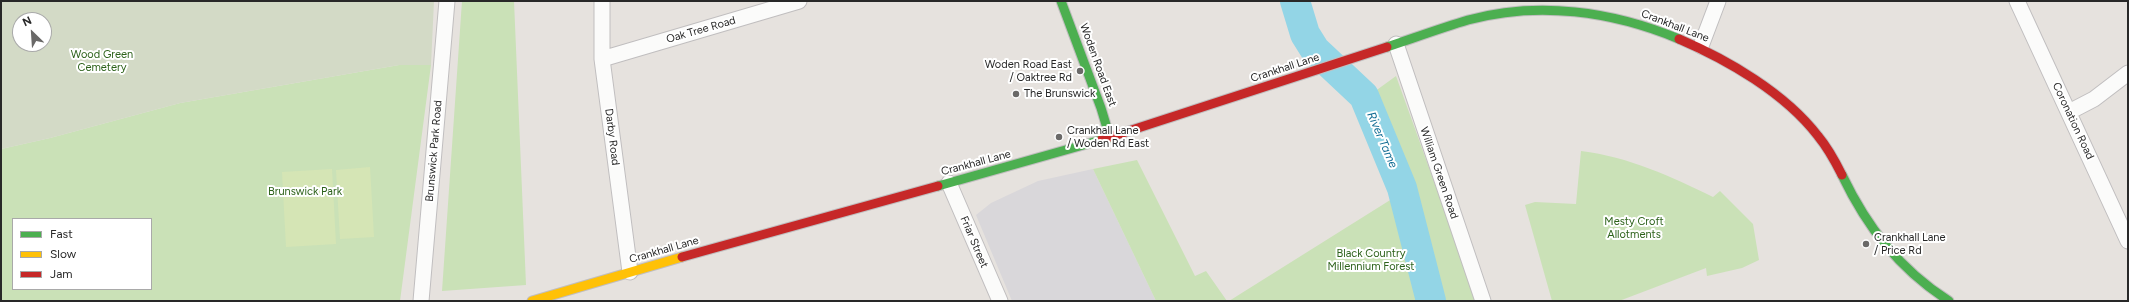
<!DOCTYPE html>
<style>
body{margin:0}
#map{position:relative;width:2129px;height:302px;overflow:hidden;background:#e6e2de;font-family:Figtree,sans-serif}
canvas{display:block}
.frame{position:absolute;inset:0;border:2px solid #282828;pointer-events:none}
.legend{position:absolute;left:12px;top:218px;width:140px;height:72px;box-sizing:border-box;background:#fff;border:1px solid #a9a9a9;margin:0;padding:5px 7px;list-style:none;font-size:12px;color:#282828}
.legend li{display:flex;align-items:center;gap:8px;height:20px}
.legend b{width:20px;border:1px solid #a9a9a9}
.north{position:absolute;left:12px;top:12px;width:40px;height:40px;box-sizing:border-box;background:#fff;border:1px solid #a9a9a9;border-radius:50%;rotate:335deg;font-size:11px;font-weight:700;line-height:16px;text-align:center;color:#282828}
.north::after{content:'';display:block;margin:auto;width:14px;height:18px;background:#6a6968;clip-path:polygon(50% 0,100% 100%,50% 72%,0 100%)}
</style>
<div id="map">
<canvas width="2129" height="302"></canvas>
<div class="frame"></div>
<ul class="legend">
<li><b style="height:5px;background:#4caf50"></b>Fast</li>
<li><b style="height:5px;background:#ffc107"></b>Slow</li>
<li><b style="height:5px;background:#c62828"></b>Jam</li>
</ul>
<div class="north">N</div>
</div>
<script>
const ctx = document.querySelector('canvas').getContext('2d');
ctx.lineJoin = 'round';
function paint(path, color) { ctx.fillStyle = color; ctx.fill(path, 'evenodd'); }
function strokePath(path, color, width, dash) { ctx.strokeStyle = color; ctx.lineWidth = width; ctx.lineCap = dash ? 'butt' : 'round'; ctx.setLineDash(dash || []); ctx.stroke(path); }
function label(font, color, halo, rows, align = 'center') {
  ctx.font = font + ' Figtree,sans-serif'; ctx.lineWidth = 4; ctx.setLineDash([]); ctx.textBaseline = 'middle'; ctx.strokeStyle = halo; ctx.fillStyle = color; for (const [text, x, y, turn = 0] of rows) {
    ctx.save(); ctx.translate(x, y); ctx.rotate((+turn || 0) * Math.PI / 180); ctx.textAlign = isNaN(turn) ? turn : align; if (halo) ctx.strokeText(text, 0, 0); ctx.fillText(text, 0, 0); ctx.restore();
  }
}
const industrial = new Path2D(`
 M1093,169L1156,301H1012L976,215L991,203L1038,181Z`);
const green = new Path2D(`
 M462,1H514L526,285L442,291Z
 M399,65H431L400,301H1V149L50,138L180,103ZM13,219H151V289H13Z
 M1396,76L1477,301H1445L1404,168L1374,92Z
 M1581,151C1629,157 1670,176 1713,197L1720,191L1753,224L1759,260L1742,268L1707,276L1706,268L1619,301H1552L1525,205L1535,202L1576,204Z
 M1137,160L1195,276L1206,271L1227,301H1156L1093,169Z
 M1395,197L1426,301H1229Z`);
const cemetery = new Path2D(`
 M1,1H434L431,65H399L180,103L50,138L1,149ZM20,20H44V44H20Z`);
const pitch = new Path2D(`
 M370,167L374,237L340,239L336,170Z
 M332,169L336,244L286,247L282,172Z`);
const river = new Path2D(`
 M1295,1L1305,34L1315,50L1364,96L1402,188L1431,301`);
const street = new Path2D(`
 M602,1V59L630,272
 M2017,1L2128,241
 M1396,44L1483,301
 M1701,46L1718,1
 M602,59L799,1
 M2069,112L2094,99L2128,73
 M949,183L1000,301
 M421,301L447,1`);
const fast = new Path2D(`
 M1061,1L1101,108L1110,138
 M1387,47C1414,38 1441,28 1468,20C1538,1 1612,11 1679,39
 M1842,175C1867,227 1899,269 1949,301
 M938,186L1101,140`);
const slow = new Path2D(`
 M532,301L682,257`);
const jam = new Path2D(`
 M1679,39C1728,60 1785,93 1818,136C1828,148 1835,161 1842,175
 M1101,140L1387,47
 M682,257L938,186`);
const markers = [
 [1080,71,4,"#6a6968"],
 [1016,94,4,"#6a6968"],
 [1059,137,4,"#6a6968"],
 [1866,244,4,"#6a6968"]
];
const streetNames = [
 ["Crankhall Lane",1675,26,21],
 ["Oak Tree Road",701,30,-16],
 ["Woden Road East",1098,65,70],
 ["Crankhall Lane",1285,68,-18],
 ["Coronation Road",2073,121,65],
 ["Darby Road",612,137,83],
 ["Brunswick Park Road",434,151,-85],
 ["Crankhall Lane",976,163,-15],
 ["William Green Road",1439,173,71],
 ["Friar Street",974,242,67],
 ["Crankhall Lane",664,250,-16]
];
const parkNames = [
 ["Wood Green",102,55],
 ["Cemetery",102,68],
 ["Brunswick Park",305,192],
 ["Mesty Croft",1634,222],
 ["Allotments",1634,235],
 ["Black Country",1371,254],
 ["Millennium Forest",1371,267]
];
const poiNames = [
 ["Woden Road East",1072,65,"right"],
 ["/ Oaktree Rd",1072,78,"right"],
 ["The Brunswick",1024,94],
 ["Crankhall Lane",1067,131],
 ["/ Woden Rd East",1067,144],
 ["Crankhall Lane",1874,238],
 ["/ Price Rd",1874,251]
];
const waterNames = [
 ["River Tame",1382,140,67]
];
paint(industrial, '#d9d7da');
paint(green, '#cae1b7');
paint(cemetery, '#d3dac6');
paint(pitch, '#d5e5b5');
strokePath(river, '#93d5e6', 30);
strokePath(street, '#c0bebf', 17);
strokePath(fast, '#c0bebf', 11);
strokePath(slow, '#c0bebf', 11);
strokePath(jam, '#c0bebf', 11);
strokePath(street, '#fbfbfa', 15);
strokePath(fast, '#4caf50', 9);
strokePath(slow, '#ffc107', 9);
strokePath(jam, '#c62828', 9);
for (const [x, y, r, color] of markers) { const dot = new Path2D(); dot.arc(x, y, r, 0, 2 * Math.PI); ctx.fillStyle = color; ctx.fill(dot); strokePath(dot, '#fff', 1.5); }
label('11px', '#282828', '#fff', streetNames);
label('11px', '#2d621b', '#fff', parkNames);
label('11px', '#282828', '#fff', poiNames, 'left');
label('italic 12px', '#116c93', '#fff', waterNames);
</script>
